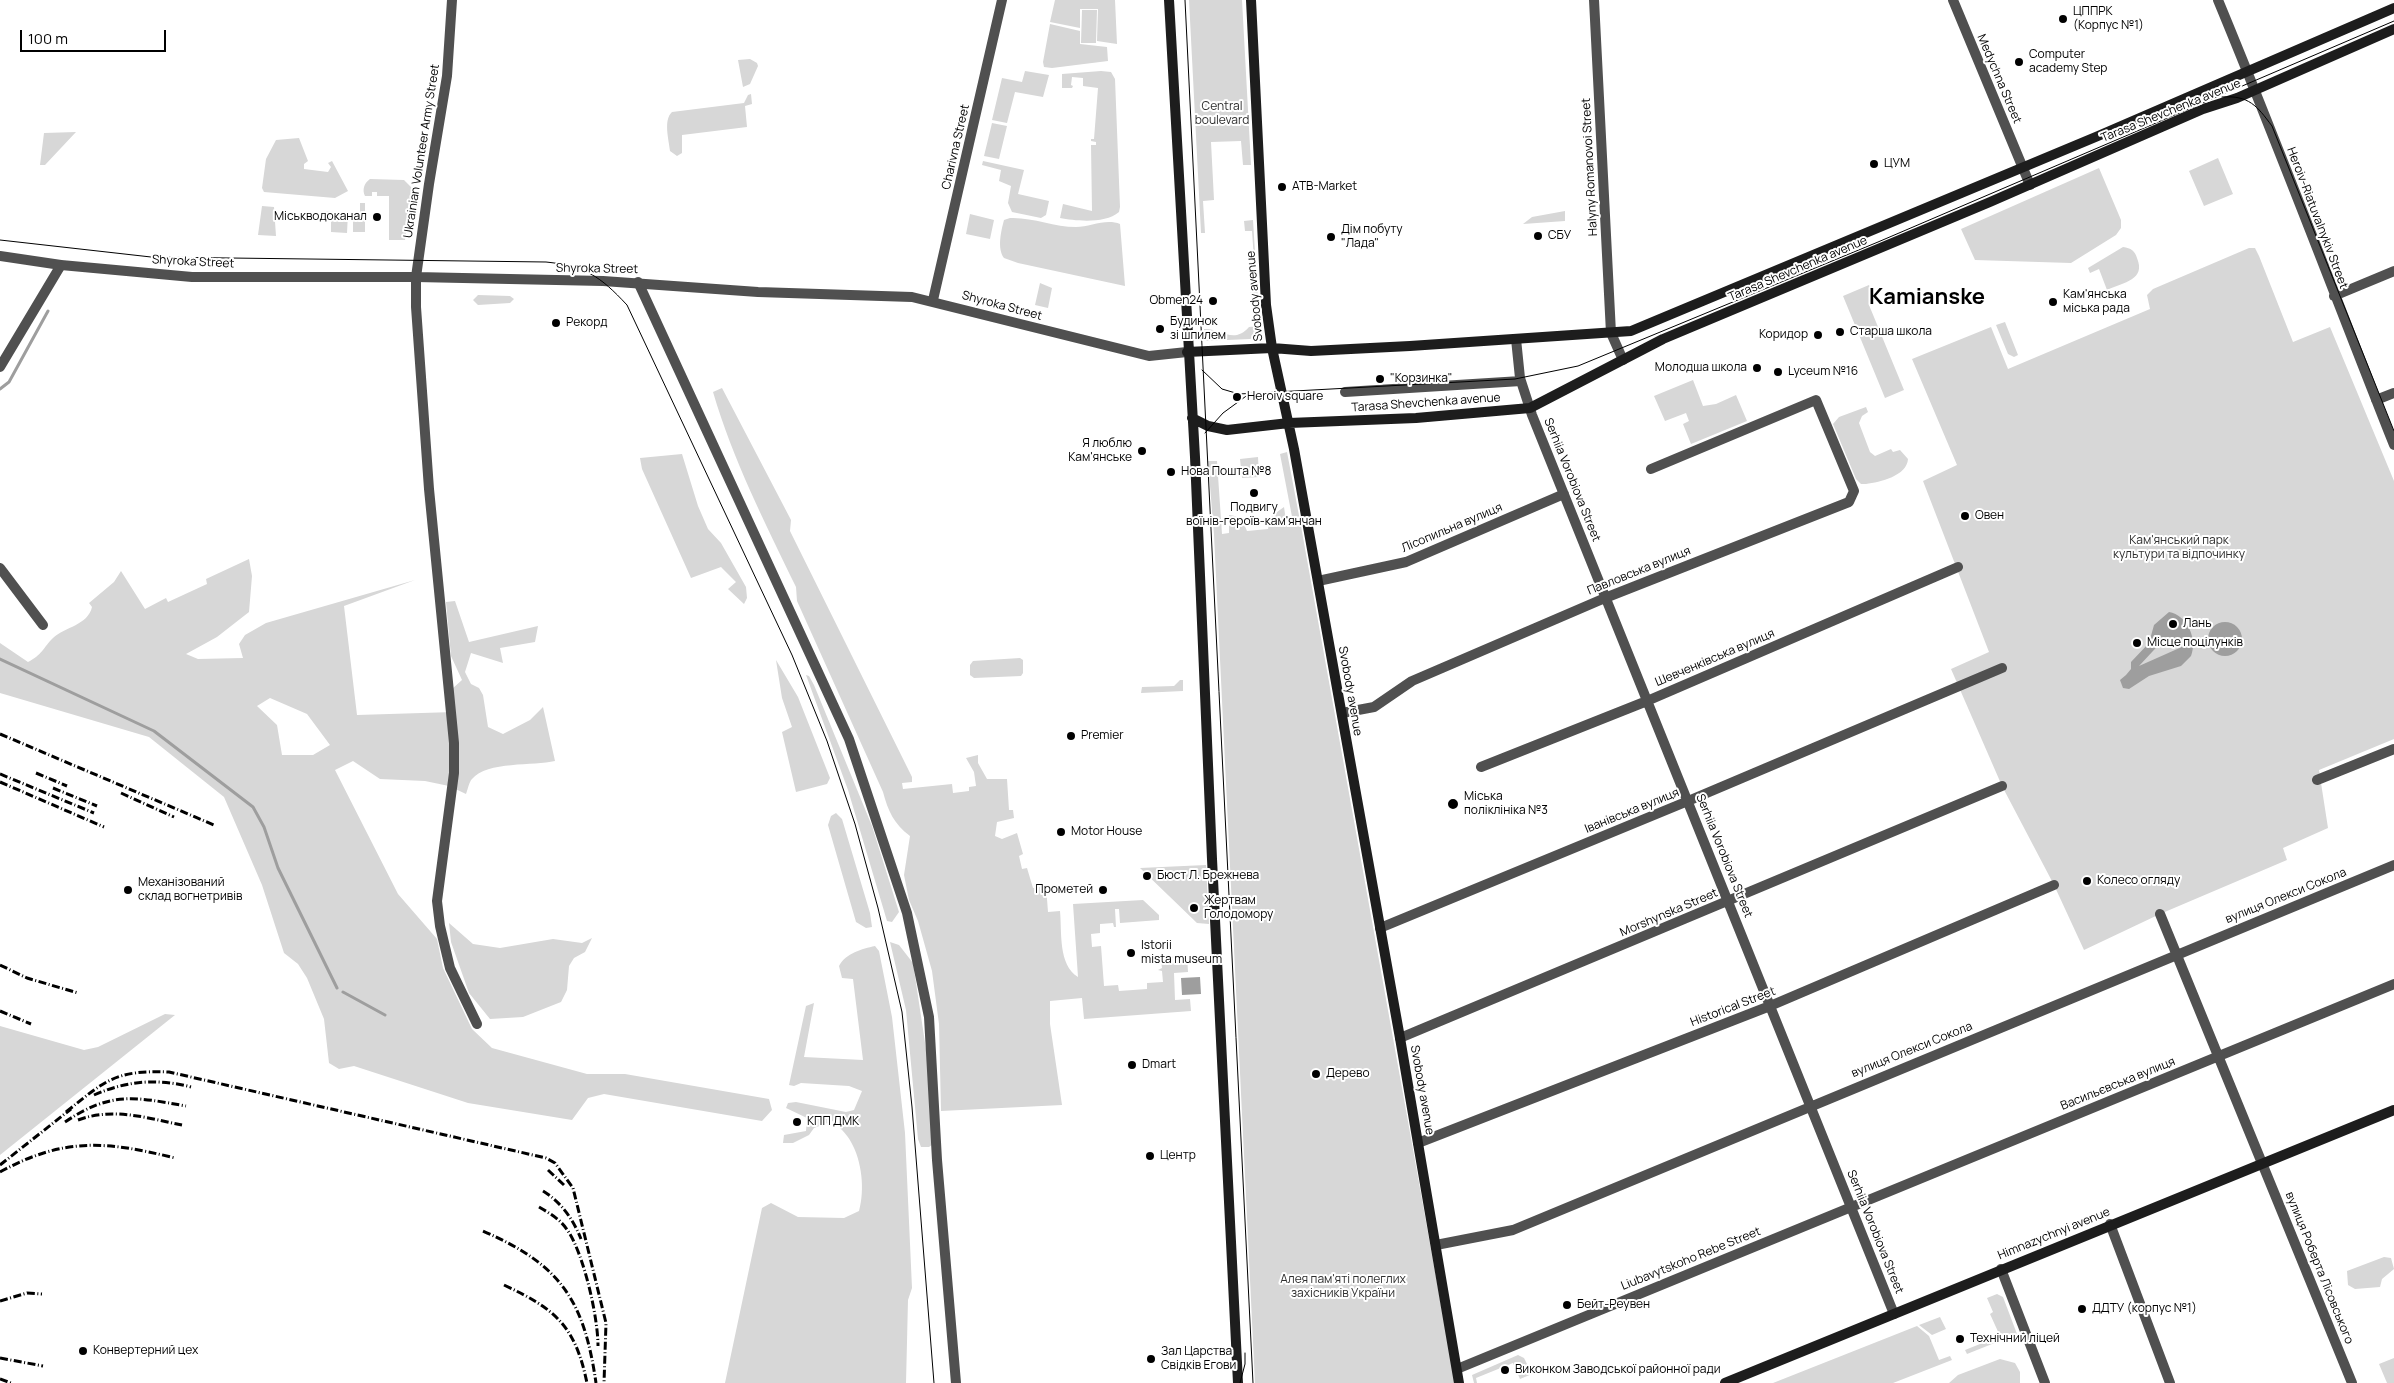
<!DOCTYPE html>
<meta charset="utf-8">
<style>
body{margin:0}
#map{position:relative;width:2394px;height:1383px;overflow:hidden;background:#fff;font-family:Manrope,sans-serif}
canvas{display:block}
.scale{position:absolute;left:20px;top:30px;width:146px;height:22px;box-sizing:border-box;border:2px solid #000;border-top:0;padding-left:6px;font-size:15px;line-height:18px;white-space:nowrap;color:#000;-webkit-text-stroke:4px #fff;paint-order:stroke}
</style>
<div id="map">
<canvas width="2394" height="1383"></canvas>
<div class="scale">100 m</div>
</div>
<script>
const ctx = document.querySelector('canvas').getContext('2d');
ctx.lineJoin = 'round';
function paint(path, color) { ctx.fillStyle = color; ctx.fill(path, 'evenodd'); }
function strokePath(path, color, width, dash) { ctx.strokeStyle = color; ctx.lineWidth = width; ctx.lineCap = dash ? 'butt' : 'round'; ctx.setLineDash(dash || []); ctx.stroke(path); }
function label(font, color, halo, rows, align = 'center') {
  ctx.font = font + ' Manrope,sans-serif'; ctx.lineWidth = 4; ctx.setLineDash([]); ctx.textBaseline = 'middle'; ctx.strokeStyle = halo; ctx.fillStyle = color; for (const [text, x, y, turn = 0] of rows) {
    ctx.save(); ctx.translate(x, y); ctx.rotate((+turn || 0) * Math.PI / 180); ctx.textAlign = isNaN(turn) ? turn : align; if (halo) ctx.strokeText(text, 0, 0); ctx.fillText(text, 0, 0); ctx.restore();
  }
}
const green = new Path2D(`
 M1055,0H1115L1117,44L1097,41L1098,9H1080V28L1050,22Z
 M1189,0H1242L1251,165H1243L1241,141L1211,142L1214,200L1203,201L1205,233H1201Z
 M1082,10H1097L1096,43H1081Z
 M1050,24L1080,31V44L1107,47L1108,61L1052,68L1044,67L1043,62Z
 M750,59L757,63L758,66L750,84L743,87L738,60Z
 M1025,71L1049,75L1043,97L1015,92L1007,123L992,120L1002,78L1022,82Z
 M1101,71L1111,72L1115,79L1120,207L1119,212C1105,224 1076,221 1060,218L1063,204L1092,211L1091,145H1096V142L1091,141V139H1094L1098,88L1083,86V78L1072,77L1071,85L1073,86L1072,88H1062V74Z
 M751,94L752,104L745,106L747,127L682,135V153L677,156L670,151C669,140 663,120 672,112L744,103L748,95Z
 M992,123L1007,126L999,159L984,156Z
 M76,132L45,165H40L44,133Z
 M299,138L308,161L304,164V169L328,172L331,167L328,163L332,161L348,191L335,198L264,192L262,188L266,159L276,140Z
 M2218,158L2233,194L2204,206L2189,171Z
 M983,161L1024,170L1018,194L1049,201L1046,215L1041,218L1012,212L1008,203L1011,186L999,181L1001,170L982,165Z
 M2099,168L2121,220V228L2116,235L2071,263L1975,260L1961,229Z
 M370,179L404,180L413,189L405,240H389V196H377V192H372V196H365C362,190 364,183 370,179Z
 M360,203H365V232H353V214H360Z
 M262,206L274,207L276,236L258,235Z
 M321,211L348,213L347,233L331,232V219H320Z
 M1565,211V221L1523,224L1532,217Z
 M970,214L994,220L990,239L966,234Z
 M1010,218C1032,217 1054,227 1076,227C1090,227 1106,218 1120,224L1125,286L1018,263L1004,258C997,249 1001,231 1004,220Z
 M1253,220L1258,301H1253L1250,293L1256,289L1252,231H1245L1244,221Z
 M2123,247C2131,248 2135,251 2137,258C2146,280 2124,282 2107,290L2099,269L2090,273L2088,268Z
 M2249,248H2255L2259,256L2293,342L2330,327L2394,481V739L2319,770L2328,828L2283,848L2287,860L2160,914L2084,950L2054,885L2002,786L1951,669L1989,652L1923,481L1957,465L1912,359L1991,327L2008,369L2150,309L2147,295L2153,289Z
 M1040,283L1052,288L1048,308L1035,305Z
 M1869,285L1876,302L1869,305L1904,390L1885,398L1843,296Z
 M478,295L510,296L514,299L510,303L478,305L473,300Z
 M2005,322L2018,355L2014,357L2008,354L1996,325Z
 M1260,326L1258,336L1250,339L1204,341V329C1221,328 1233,345 1249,327Z
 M1693,380L1703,406L1716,404L1736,395L1747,421L1691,444L1683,424L1689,421L1686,413L1665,421L1654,396Z
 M722,388L791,520L790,531L912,777V782L902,783L903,789L952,784L953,793L969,791V787L976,786L974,772L966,758L978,755V763L987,779H1007L1009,810H1013L1014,818L997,822L995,836L1002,839L1017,833L1023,854L1019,856L1022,869L1027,868L1033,888L1046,886L1048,912L1060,911C1062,932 1058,965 1078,977L1073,904L1143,900L1159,915V920L1120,923L1119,909H1115L1116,927H1114L1113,923L1100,924V933L1091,934L1092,947L1101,946L1104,986L1118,985L1119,991L1147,989V983L1163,982L1162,971L1158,970L1162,968L1161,961L1158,958L1187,955L1188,972L1174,973L1175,1000L1190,999L1191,1011L1084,1019L1082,998L1050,1001V1024L1062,1105L941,1111L939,1024L932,971L918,921L909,900L904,875L910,836C894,824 888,811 883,792L797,601L796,587C765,523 733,460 713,392Z
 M1866,407L1868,412L1862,416L1859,423L1870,452L1875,456L1891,449L1893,452L1900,450L1908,459C1907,476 1880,482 1866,484H1861L1856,479L1833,424L1839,417Z
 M1287,452L1301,526L1455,1383H1255L1214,535L1208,461H1217L1222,534L1229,533V515C1240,516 1243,521 1247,531L1268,529L1270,517L1284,507L1287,527H1294L1280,454Z
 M682,454L698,506L708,529L721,543L746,587L747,598L744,604L728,589L736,582L721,567L691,578L642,469L640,458Z
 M1258,457L1259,477L1242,478L1240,459Z
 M249,559L252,576L249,612L217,637L186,654L198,659L243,658L239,644L245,635L266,623L415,580L344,606L357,715L454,712L452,689L462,680L451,656L446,602L455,601L469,642L538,626L535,642L500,648L503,663L471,653L465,672L471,684L479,688L483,695L488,727L503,734L530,720L543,707L555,761C534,766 487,761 472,779C469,782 468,789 466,794L449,786L425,781L380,779L353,761L335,770L398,894L437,939L443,968L472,1029L492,1048L587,1074H625L769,1099L772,1110L762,1121L604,1094L588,1098L572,1120L468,1103L354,1066L339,1069L329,1063L324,1019L307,978L298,964L284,953L262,885L224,797L149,737L0,693V643L28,662C42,655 43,648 53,638C65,627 88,625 92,607L89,603L114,582L121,571L145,609L166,598L168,602L207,584L206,579ZM270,698L307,714L330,745L313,755H282L277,725L257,706Z
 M1020,658L1023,660V673L1021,676L974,678L970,675V665L973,661Z
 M776,660L798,697L830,778L827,784L796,792L782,732L792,727L782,698Z
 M806,675L809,676L814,685L872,826L899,912L892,922L887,921L848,790Z
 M1180,680H1183V691L1141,693L1142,687L1174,686Z
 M836,813L842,819L870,913L872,927L866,928L856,922L828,825L831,816Z
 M1206,865L1209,924L1197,923L1140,868Z
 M449,923L473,944L500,948L553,939L582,943L592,938L585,952L574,958L569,966L567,990L561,1002L523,1017L490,1019L469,993L451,942Z
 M890,942L899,945L913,963L927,1056L933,1144L929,1147H921L918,1139L906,1010Z
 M875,946L879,951L892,1017L905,1133L912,1288L908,1300L906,1383H725L762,1208L771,1203L798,1217L844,1218L859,1211C865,1190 862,1161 851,1142C847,1134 839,1127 833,1121L814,1128L809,1135L793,1143H783L784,1135L806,1131L807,1118L786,1108L788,1103L796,1102L846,1112L854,1110L862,1091L849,1086L801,1083L794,1086L789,1085L806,1006L814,1003L804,1057L863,1060L853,979L842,978L839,966C846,953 862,949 875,946Z
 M165,1014L175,1015L0,1155V1026L84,1050L98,1047Z
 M2384,1257L2391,1258L2394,1269L2382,1279L2380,1287L2355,1289L2348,1285L2347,1271Z
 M1997,1294L2003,1297L2017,1334L1967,1354L1965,1350L2000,1336L1990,1314L1993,1312L1987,1298Z
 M1940,1317L1946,1329L1932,1335L1919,1325Z
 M1917,1326L1929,1336L1939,1360L1950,1356L1952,1360L1893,1383H1773Z
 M1518,1355L1524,1358L1532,1374L1520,1379L1513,1363L1476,1378L1477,1383H1474L1472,1375Z
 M2394,1358V1383H2387L2379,1364Z
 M2000,1359L2015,1363L2020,1372V1383H1949L1958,1375Z`);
const water = new Path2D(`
 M2169,612C2187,615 2198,639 2191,656L2181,666L2149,676L2129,689L2123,688L2120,680L2126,675L2131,669V662L2149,643L2154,625ZM2166,637L2182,640L2184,646L2139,666Z
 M2208 639a17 17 0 1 1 34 0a17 17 0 1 1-34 0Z
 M1200,977L1201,994L1182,995L1181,978Z`);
const stream = new Path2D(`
 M0,389L9,382L48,311
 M0,659L154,731L253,807L264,827L278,868L337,988
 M343,992L385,1015`);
const minor = new Path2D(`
 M1594,0L1611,333L1623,360
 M1953,0L2030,185
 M2218,0C2279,147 2335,296 2394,445
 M416,277V307L429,489L454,743V773L437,901L440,926L450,968L477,1024
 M638,282L849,739L907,913L929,1017L937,1160L956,1383
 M2334,296L2394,271
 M933,300L1002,0
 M1516,339L1520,378L1532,415L1894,1314
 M0,367L61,265
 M1345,392L1521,381
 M2376,400L2394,393
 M0,568L43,625
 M1318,581L1406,562L1564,494
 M1342,713L1374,707L1412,681L1605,598L1849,502L1854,491L1816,400L1651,469
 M1481,767L1647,701L1958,567
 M2317,780L2394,749
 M2160,914L2352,1383
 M1380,928L1688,801L2002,668
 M1400,1038L2002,786
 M1418,1143L1770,1006L2054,885
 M2110,1224L2170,1383
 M1436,1245L1513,1230L2394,865
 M2001,1269L2045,1383
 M1457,1369L2394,984`);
const tertiary = new Path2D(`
 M0,256L61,265L192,277H416L603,281L758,292L912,297L1149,356L1187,352
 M416,277L429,184L447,76L452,0`);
const secondary = new Path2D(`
 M1169,0L1195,457L1212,859L1238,1383
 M1251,0L1266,305L1272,348L1294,449L1400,1038L1459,1383
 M1187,352L1272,348L1311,351L1410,346L1631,331L2098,136L2394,8
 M1192,418L1208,426L1227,430L1289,423L1416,418L1530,408L1663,339L1990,202L2203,109L2237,98L2394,29
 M1725,1383L2394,1110`);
const tram = new Path2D(`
 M1185,0L1253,1383
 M2222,97C2249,95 2257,106 2272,126L2394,431
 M0,240L151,257L546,262C585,266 600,276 627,305L792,655L827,741L855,824L878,908L902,1012L912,1107L934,1383
 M1202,370L1222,389L1239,394L1515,379L1578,366L1878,242L2394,21
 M1205,433L1223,413L1249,394
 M1240,1383L1245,1364V1353`);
const rail = new Path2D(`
 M0,734L214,825
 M36,773L67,786
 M0,774L94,813
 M0,782L104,827
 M53,788L97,806
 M121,793L174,817
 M0,965L27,978L78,993
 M0,1011L31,1024
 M94,1095C126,1081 157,1078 191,1087
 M66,1112C106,1080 115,1070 169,1072L546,1158L555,1163L573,1188L606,1323L604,1383
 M78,1120C113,1107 147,1118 182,1125
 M65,1122C111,1091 135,1097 186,1106
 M0,1165L71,1109
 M548,1170L564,1185
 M0,1172C64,1137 106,1141 175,1158
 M543,1191C561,1202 573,1219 581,1239
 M539,1207C551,1214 561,1220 568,1231C584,1255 598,1317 598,1346
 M483,1231C561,1265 584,1300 596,1383
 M504,1285C555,1309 575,1325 587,1383
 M0,1301L27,1293L42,1294
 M0,1358L43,1366
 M0,1379L11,1383`);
const markers = [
 [2063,19,5,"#000"],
 [2019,62,5,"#000"],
 [1874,164,5,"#000"],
 [1282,187,5,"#000"],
 [377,217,5,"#000"],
 [1538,236,5,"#000"],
 [1331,237,5,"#000"],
 [1213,301,5,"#000"],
 [2053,302,5,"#000"],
 [556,323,5,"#000"],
 [1160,329,5,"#000"],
 [1840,332,5,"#000"],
 [1818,335,5,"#000"],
 [1757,368,5,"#000"],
 [1778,372,5,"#000"],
 [1380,379,5,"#000"],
 [1237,397,5,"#000"],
 [1142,451,5,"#000"],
 [1171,472,5,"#000"],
 [1254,493,5,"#000"],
 [1965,516,5,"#000"],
 [2173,624,5,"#000"],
 [2137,643,5,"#000"],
 [1071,736,5,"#000"],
 [1453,804,6,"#000"],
 [1061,832,5,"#000"],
 [1147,876,5,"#000"],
 [2087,881,5,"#000"],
 [128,890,5,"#000"],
 [1103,890,5,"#000"],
 [1194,908,5,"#000"],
 [1131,953,5,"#000"],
 [1132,1065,5,"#000"],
 [1316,1074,5,"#000"],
 [797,1122,5,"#000"],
 [1150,1156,5,"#000"],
 [1567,1305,5,"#000"],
 [2082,1309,5,"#000"],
 [1960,1339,5,"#000"],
 [83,1351,5,"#000"],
 [1151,1359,5,"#000"],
 [1505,1370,5,"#000"]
];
const poiNames = [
 ["ЦППРК",2073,12],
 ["(Корпус №1)",2073,26],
 ["Computer",2029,55],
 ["academy Step",2029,69],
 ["ЦУМ",1884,164],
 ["ATB-Market",1292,187],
 ["Міськводоканал",367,217,"right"],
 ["Дім побуту",1341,230],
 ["\"Лада\"",1341,244],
 ["СБУ",1548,236],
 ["Кам'янська",2063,295],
 ["міська рада",2063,309],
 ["Obmen24",1203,301,"right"],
 ["Будинок",1170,322],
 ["зі шпилем",1170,336],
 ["Рекорд",566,323],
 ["Старша школа",1850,332],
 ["Коридор",1808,335,"right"],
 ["Молодша школа",1747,368,"right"],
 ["Lyceum №16",1788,372],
 ["\"Корзинка\"",1390,379],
 ["Heroiv square",1247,397],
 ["Я люблю",1132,444,"right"],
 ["Кам'янське",1132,458,"right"],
 ["Нова Пошта №8",1181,472],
 ["Подвигу",1254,508,"center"],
 ["воїнів-героїв-кам'янчан",1254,522,"center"],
 ["Овен",1975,516],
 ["Лань",2183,624],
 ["Місце поцілунків",2147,643],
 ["Premier",1081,736],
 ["Міська",1464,797],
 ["поліклініка №3",1464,811],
 ["Motor House",1071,832],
 ["Бюст Л. Брежнева",1157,876],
 ["Колесо огляду",2097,881],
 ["Механізований",138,883],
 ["склад вогнетривів",138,897],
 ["Прометей",1093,890,"right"],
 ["Жертвам",1204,901],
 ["Голодомору",1204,915],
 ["Istorii",1141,946],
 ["mista museum",1141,960],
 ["Dmart",1142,1065],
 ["Дерево",1326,1074],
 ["КПП ДМК",807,1122],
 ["Центр",1160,1156],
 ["Бейт-Реувен",1577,1305],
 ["ДДТУ (корпус №1)",2092,1309],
 ["Технічний ліцей",1970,1339],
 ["Конвертерний цех",93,1351],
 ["Зал Царства",1161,1352],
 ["Свiдкiв Егови",1161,1366],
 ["Виконком Заводської районної ради",1515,1370]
];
const streetNames = [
 ["Medychna Street",1999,79,67],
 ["Tarasa Shevchenka avenue",2171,111,-22],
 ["Charivna Street",956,147,-77],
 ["Ukrainian Volunteer Army Street",422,151,-81],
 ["Halyny Romanovoi Street",1590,167,-93],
 ["Heroiv-Riatuvalnykiv Street",2317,218,69],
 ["Shyroka Street",193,262,3],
 ["Shyroka Street",597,269,1],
 ["Tarasa Shevchenka avenue",1798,269,-23],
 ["Svobody avenue",1255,296,-95],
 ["Shyroka Street",1002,306,15],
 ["Tarasa Shevchenka avenue",1426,403,-4],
 ["Serhiia Vorobiova Street",1572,480,68],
 ["Лісопильна вулиця",1452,528,-23],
 ["Павловська вулиця",1639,571,-22],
 ["Шевченківська вулиця",1715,658,-23],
 ["Svobody avenue",1350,691,80],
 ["Іванівська вулиця",1632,811,-22],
 ["Serhiia Vorobiova Street",1724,856,68],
 ["вулиця Олекси Сокола",2286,896,-22],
 ["Morshynska Street",1669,913,-23],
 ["Historical Street",1733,1007,-21],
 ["вулиця Олекси Сокола",1912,1050,-22],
 ["Васильєвська вулиця",2118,1084,-22],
 ["Svobody avenue",1422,1090,80],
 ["Serhiia Vorobiova Street",1875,1232,68],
 ["Himnazychnyi avenue",2054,1234,-22],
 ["Liubavytskoho Rebe Street",1691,1259,-22],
 ["вулиця Роберта Лісовського",2319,1268,68]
];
const parkNames = [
 ["Central",1222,107],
 ["boulevard",1222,121],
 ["Кам'янський парк",2179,541],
 ["культури та відпочинку",2179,555],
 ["Алея пам'яті полеглих",1343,1280],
 ["захісників України",1343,1294]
];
const townNames = [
 ["Kamianske",1927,298]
];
paint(green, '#d7d7d7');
paint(water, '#9e9e9e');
strokePath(stream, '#9e9e9e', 3);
strokePath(minor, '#505050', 10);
strokePath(tertiary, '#505050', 10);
strokePath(secondary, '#1d1d1d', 10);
strokePath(tram, '#000', 1);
strokePath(rail, '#000', 3, [8, 2.5, 1, 2.5]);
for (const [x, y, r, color] of markers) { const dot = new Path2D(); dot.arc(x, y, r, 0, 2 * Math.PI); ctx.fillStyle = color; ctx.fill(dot); strokePath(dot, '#fff', 2); }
label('12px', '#000', '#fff', poiNames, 'left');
label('12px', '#000', '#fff', streetNames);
label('12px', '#2e2e2e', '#fff', parkNames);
label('bold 22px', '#000', '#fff', townNames);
</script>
